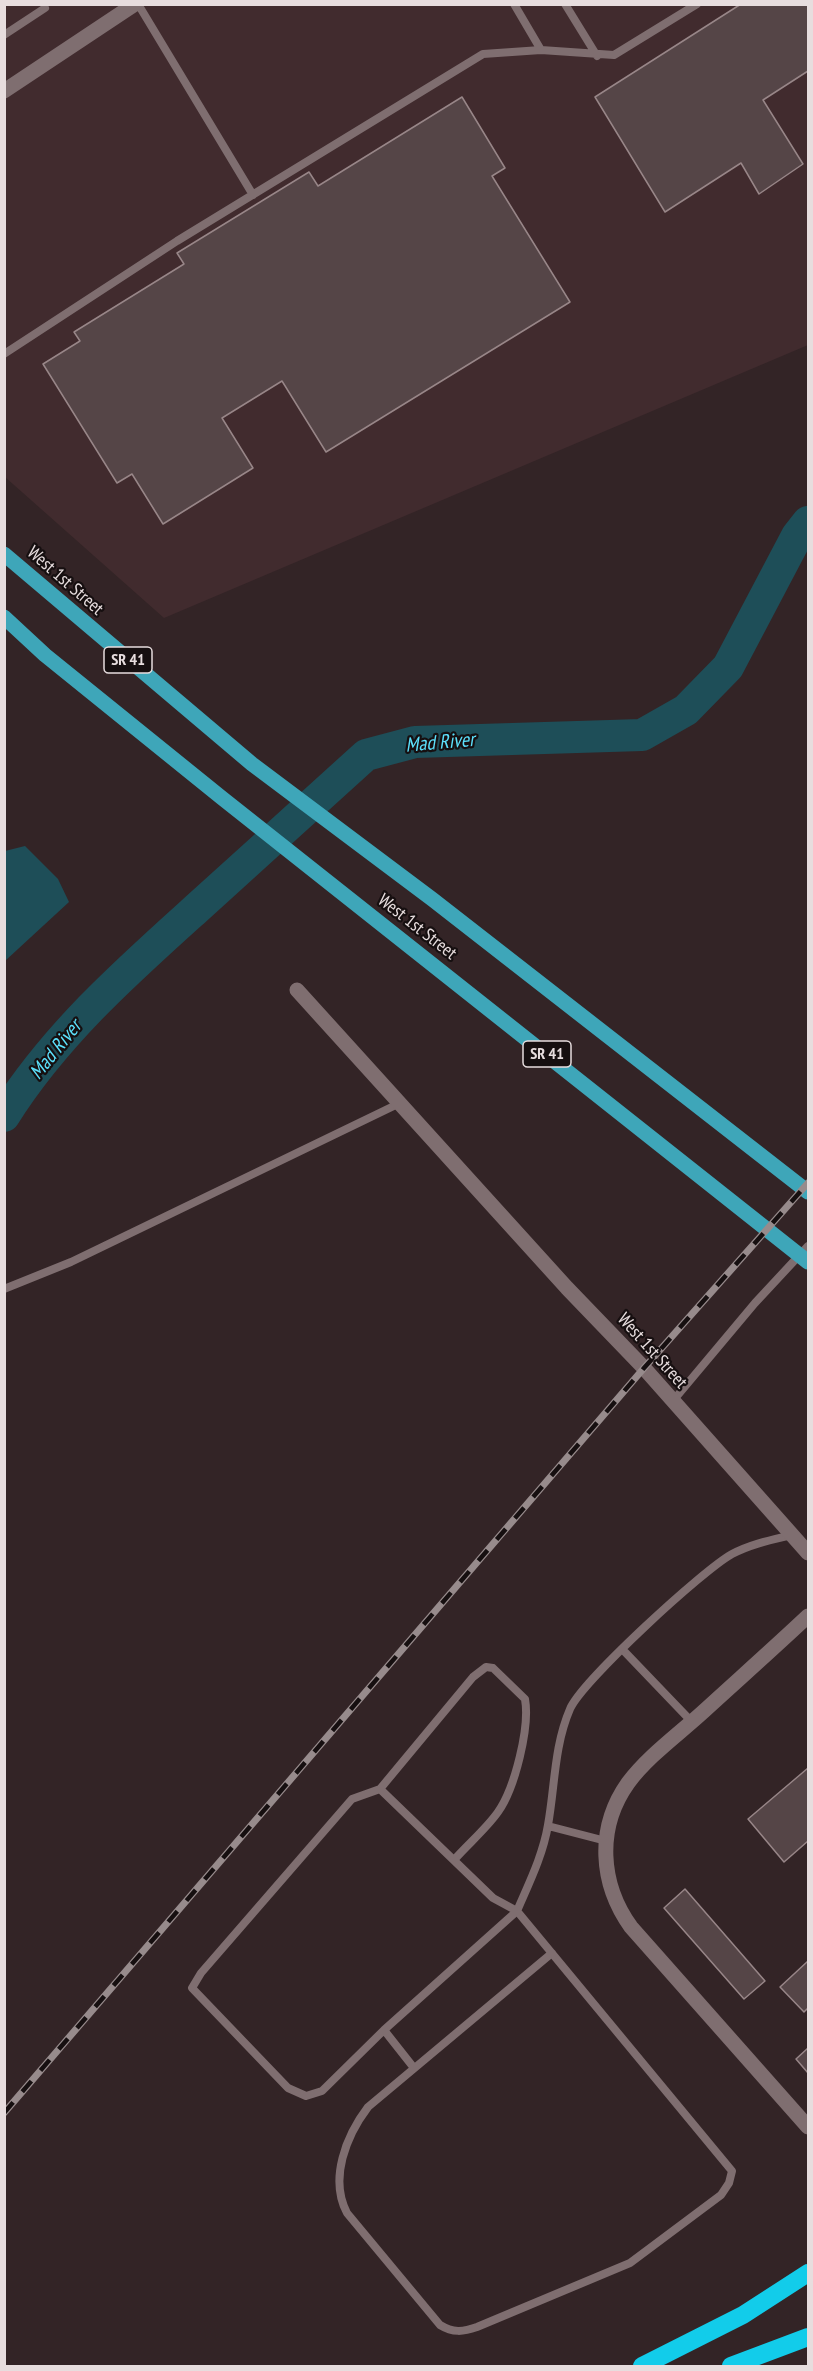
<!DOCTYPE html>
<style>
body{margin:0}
#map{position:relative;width:813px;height:2371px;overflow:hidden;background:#332426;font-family:"PT Sans Narrow",sans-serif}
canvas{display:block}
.frame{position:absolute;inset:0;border:6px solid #e7ddde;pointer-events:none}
</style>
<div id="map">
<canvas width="813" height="2371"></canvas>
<div class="frame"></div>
</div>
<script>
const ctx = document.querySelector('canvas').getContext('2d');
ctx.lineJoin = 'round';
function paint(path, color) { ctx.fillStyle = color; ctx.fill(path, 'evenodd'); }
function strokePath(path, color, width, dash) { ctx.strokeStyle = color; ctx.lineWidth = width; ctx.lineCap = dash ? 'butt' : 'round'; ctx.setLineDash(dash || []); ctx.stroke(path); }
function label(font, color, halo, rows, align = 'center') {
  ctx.font = font + ' "PT Sans Narrow",sans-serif'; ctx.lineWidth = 4.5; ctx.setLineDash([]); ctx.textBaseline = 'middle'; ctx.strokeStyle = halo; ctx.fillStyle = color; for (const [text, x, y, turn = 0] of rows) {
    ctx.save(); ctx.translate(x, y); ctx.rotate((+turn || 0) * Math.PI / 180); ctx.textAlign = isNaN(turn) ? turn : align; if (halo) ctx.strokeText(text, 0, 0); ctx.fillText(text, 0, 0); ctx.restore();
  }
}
const built = new Path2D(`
 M5,5H808V345L164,618L5,477Z`);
const water = new Path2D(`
 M25,846L58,879L69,902L5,961V851Z`);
const river = new Path2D(`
 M4,1116C55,1035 126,972 196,909C253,858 309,806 366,755L415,742L642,735L686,710L728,667L797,536L808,522`);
const building = new Path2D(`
 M741,4H808V71L763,100L803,164L759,194L741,163L665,212L595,97Z
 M462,97L505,168L492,176L570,302L326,452L282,381L222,418L253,468L163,524L132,474L117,483L43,364L80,341L74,332L184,264L177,253L309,172L318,186Z
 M808,1768V1841L784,1862L748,1819Z
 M685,1889L765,1981L744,1999L664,1908Z
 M808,1961V2008L804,2012L780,1987Z
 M808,2048V2073L796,2059Z`);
const service = new Path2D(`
 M138,4L253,195
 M514,4L541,50L614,55L697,4
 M565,4L597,56
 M4,35L45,8
 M4,354L177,241L483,54L541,50
 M4,1289L71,1262L400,1103
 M672,1402L755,1303L808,1246
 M623,1650L692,1722
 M380,1789L493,1898L517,1911L384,2030
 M548,1826L606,1841
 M552,1953L368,2107C346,2136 329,2179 347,2213L440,2325C453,2333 463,2332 477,2327L630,2263L721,2195L729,2183L732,2171L517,1911C529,1883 543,1855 548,1825C555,1786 554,1746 570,1709C582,1681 703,1570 732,1554C751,1544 771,1540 792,1535
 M414,2068L384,2030L322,2091L306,2096L288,2088L192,1988L201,1973L352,1799L380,1789L473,1677L486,1667L493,1668L525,1699C530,1727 515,1788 498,1812C486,1829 468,1844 454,1860`);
const minor = new Path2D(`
 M4,91L135,4
 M297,990L567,1288L644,1368L808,1553
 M808,1616C774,1648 739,1679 704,1711C679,1734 648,1756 628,1783C596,1828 600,1884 631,1927L808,2127`);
const primary = new Path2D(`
 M4,554L252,764L432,899L808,1192
 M4,617L45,655L222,798L808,1262`);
const motorway = new Path2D(`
 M642,2366L743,2315L808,2273
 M731,2366L808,2337`);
const rail = new Path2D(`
 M4,2113L644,1368L808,1183`);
const shields = [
 [128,660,48],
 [547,1054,48]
];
const shieldNames = [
 ["SR 41",128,660],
 ["SR 41",547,1054]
];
const streetNames = [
 ["West 1st Street",65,581,41],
 ["West 1st Street",417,927,38],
 ["West 1st Street",652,1351,48]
];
const waterNames = [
 ["Mad River",440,743,-5],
 ["Mad River",56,1050,-51]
];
paint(built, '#412b2e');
paint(water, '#1e4e58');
strokePath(river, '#1e4e58', 32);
paint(building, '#554547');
strokePath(building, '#988688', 1.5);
strokePath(service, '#7f6e70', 8);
strokePath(minor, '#7f6e70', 15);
strokePath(primary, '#3ea6b9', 15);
strokePath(motorway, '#12ccea', 18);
strokePath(rail, '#978b8c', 7);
strokePath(rail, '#160f10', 4.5, [14]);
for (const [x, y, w] of shields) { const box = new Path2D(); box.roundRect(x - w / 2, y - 13, w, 26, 4.5); ctx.fillStyle = '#160f10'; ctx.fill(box); strokePath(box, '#e7ddde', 1.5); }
label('bold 16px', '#e7ddde', null, shieldNames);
label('18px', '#e7ddde', '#160f10', streetNames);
label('italic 20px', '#5ce0fb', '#160f10', waterNames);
</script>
